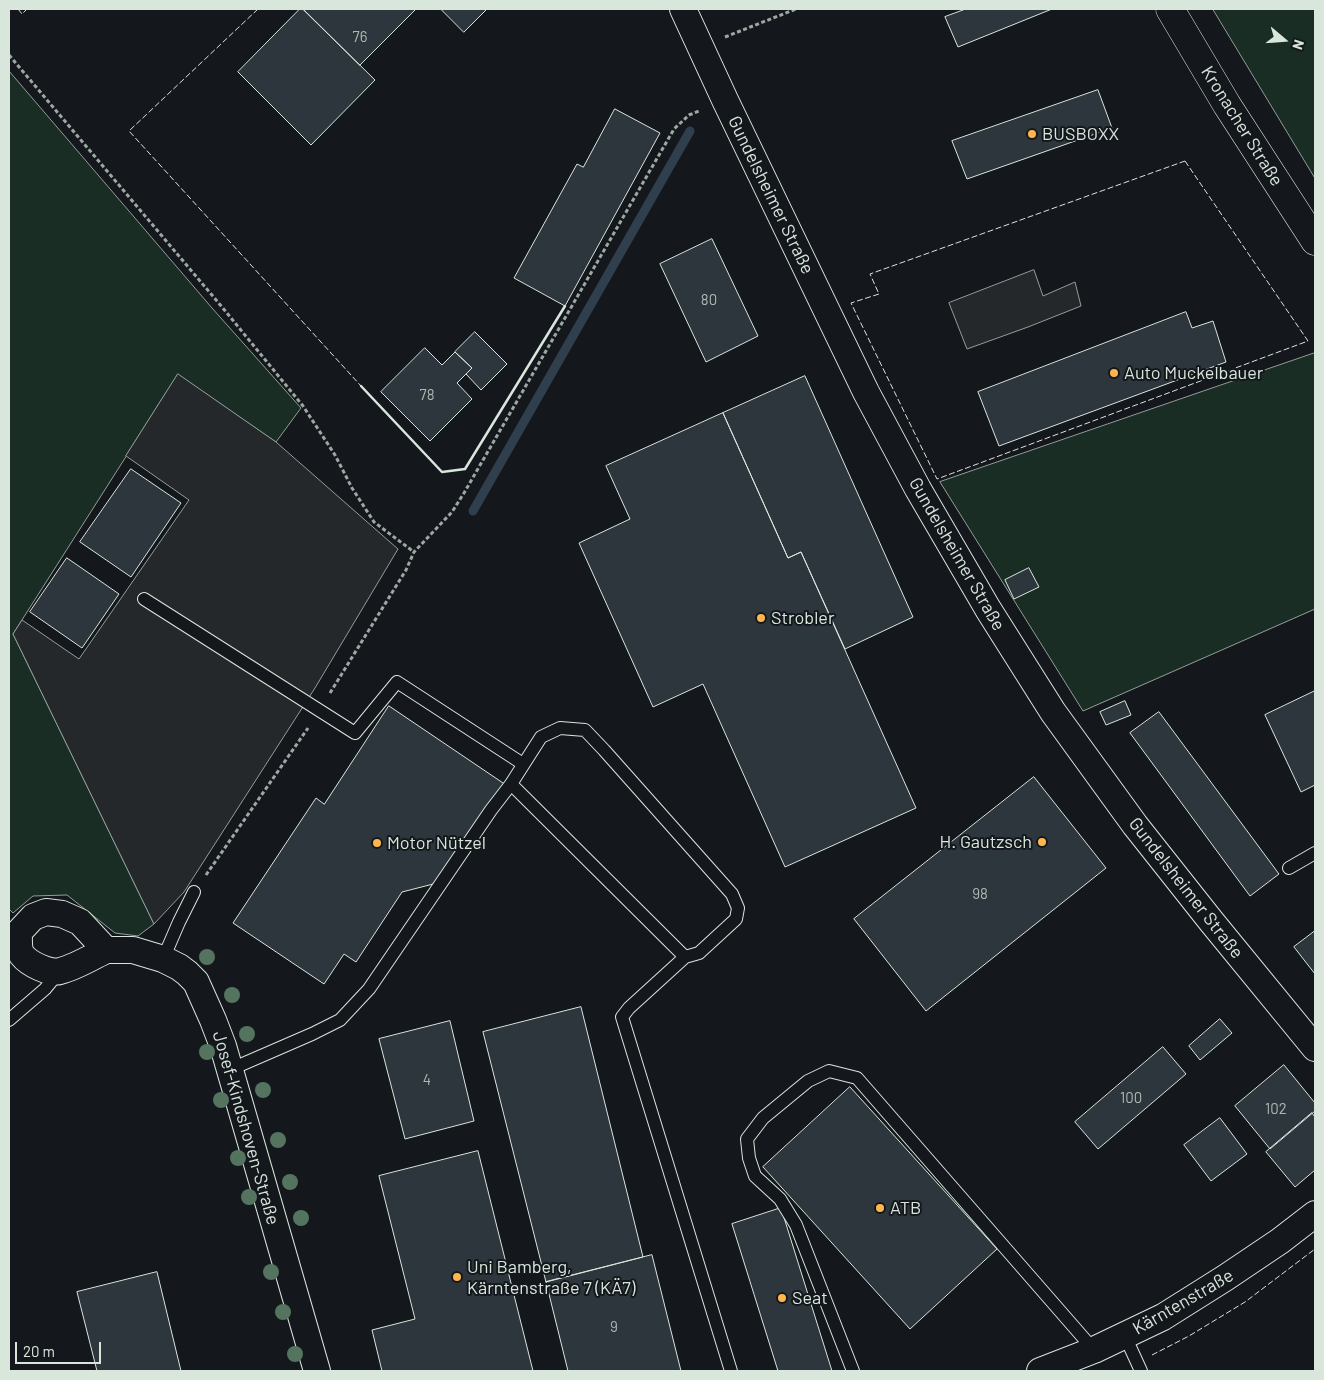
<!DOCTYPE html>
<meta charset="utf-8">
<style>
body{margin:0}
#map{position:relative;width:1324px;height:1380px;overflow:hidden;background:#14181c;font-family:Barlow,sans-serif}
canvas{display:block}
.frame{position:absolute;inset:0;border:10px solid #d8e6dc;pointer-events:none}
.north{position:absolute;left:1259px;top:15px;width:50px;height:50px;-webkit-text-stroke:4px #14181c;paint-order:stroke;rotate:108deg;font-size:14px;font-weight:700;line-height:20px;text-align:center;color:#d8e6dc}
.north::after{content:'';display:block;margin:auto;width:18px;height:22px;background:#d8e6dc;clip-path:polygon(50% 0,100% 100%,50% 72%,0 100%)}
.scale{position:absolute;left:15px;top:1342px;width:86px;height:22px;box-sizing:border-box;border:2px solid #d8e6dc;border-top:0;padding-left:6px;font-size:15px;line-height:18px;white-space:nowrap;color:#d8e6dc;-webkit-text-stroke:4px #14181c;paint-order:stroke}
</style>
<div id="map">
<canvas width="1324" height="1380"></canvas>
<div class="frame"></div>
<div class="north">N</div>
<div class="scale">20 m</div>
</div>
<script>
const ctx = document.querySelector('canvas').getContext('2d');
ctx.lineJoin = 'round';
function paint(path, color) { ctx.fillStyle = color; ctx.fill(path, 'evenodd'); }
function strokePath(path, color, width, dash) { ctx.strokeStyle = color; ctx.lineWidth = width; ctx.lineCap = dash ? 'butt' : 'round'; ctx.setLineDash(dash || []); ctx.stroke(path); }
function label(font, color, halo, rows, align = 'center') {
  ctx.font = font + ' Barlow,sans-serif'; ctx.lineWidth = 4; ctx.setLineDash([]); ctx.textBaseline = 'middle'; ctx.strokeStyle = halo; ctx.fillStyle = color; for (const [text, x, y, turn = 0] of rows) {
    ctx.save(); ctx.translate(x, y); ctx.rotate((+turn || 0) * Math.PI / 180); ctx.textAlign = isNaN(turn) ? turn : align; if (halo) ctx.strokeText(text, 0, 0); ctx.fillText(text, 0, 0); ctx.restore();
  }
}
const green = new Path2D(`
 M1213,9H1315V178Z
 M9,71L212,308L301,408L276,442L178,375L13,634L154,924L138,936L115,933L67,895L33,896L13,913L9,909Z
 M1315,353V609L1083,711L940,482Z`);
const parking = new Path2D(`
 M1034,270L1043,296L1075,282L1081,306L1028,327L967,349L949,303Z
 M178,374L276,442L398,549L315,688L184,892L154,924L13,634L22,620L79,659L189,500L126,456Z`);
const stream = new Path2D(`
 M473,511L690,131`);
const building = new Path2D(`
 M300,9H303L375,80L311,145L238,72Z
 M303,9H416L360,65Z
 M441,9H487L464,32Z
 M966,9H1052L958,47L945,17Z
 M1098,90L1112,128L967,179L952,141Z
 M615,109L660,133L565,306L514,278L577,164L583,167Z
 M712,239L758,336L706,362L660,264Z
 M1186,312L1192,328L1213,321L1226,362L999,446L978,392Z
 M475,332L507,364L481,390L466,374L472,368L455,352Z
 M425,348L442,365L455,352L472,368L457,383L472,399L430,441L381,392Z
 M805,376L913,617L845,649L801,552L788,558L723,413Z
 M723,413L788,558L801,552L916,808L785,867L703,684L653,707L579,543L630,519L606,466Z
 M131,469L181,503L131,577L80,542Z
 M67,558L119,594L82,648L30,612Z
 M1029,568L1039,587L1014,599L1005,580Z
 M1315,691V785L1301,792L1265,715Z
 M1125,701L1131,715L1106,725L1100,712Z
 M389,706L506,785L441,882L402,892L356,962L344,954L324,984L233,923L316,798L324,804Z
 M1159,712L1279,874L1250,896L1130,733Z
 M1034,777L1106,868L926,1011L854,919Z
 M1315,931V974L1294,947Z
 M581,1007L643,1257L546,1282L483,1032Z
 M1220,1019L1232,1033L1200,1060L1189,1046Z
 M450,1021L474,1121L405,1139L379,1039Z
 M1163,1047L1186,1074L1098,1149L1075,1122Z
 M1284,1065L1315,1103V1111L1270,1149L1235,1106Z
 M850,1087L997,1249L910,1329L763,1167Z
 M1312,1113L1315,1117V1170L1295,1187L1266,1152Z
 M1220,1118L1247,1154L1211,1181L1184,1145Z
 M478,1151L533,1371H382L372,1330L415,1319L379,1176Z
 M781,1208L832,1371H778L732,1224Z
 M652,1255L681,1371H568L546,1282Z
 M157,1272L181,1371H97L77,1292Z`);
const path = new Path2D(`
 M725,37L796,9
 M9,55L222,307L303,406L335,455L352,488L374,522L414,552
 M330,693L406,570L414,552L452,512L464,493L674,129L689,115L699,111
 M206,875L308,728`);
const service = new Path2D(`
 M144,599L355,733L397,682L523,764
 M1289,868L1315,853
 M685,957L629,1008L622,1017L731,1371
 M163,959L179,922L194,892
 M9,1020L45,989L59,972
 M229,1070L312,1034L340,1020L369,989L491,810L511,784L541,737L560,728L585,730L604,750L732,894L738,908L736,919L699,953L685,957L511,784
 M1125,1336L1141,1371
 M853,1371L796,1225L780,1199L755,1176L749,1158L747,1139L763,1118L808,1081L829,1071L857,1078L1094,1350`);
const minor = new Path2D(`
 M683,9L725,100L866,392L918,489L988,609L1053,712L1135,825L1211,921L1315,1048
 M46,912L62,914L80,922L106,950C92,957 76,967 60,971C50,974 29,964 22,955C18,949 19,940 19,932L33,917Z
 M106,950H133L163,959L179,967L187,973L196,982L213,1020L223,1046L317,1371
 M1040,1371L1094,1350L1163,1317L1225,1278L1280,1241L1315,1214`);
const tertiary = new Path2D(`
 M1170,9L1227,105L1315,241`);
const fence = new Path2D(`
 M18,9L22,14L27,9
 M258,9L129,131L361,386
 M1185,161L1308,341L937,479L851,303L879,294L870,274Z
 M1152,1355L1189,1336L1245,1302L1315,1249`);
const wall = new Path2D(`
 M361,386L442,472L465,469L565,306`);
const trees = [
 [207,957],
 [232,995],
 [247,1034],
 [207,1052],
 [263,1090],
 [221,1100],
 [278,1140],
 [238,1158],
 [290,1182],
 [249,1197],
 [301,1218],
 [271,1272],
 [283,1312],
 [295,1354]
];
const markers = [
 [1032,134,5,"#ffb74d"],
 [1114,373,5,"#ffb74d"],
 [761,618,5,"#ffb74d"],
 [1042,842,5,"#ffb74d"],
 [377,843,5,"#ffb74d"],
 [880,1208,5,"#ffb74d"],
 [457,1277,5,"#ffb74d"],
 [782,1298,5,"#ffb74d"]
];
const numberNames = [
 ["76",360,37],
 ["80",709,300],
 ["78",427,395],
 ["98",980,894],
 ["4",427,1080],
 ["100",1131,1098],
 ["102",1276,1109],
 ["9",614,1327]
];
const streetNames = [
 ["Kronacher Straße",1242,126,58],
 ["Gundelsheimer Straße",771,195,64],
 ["Gundelsheimer Straße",957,554,60],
 ["Gundelsheimer Straße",1186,888,52],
 ["Josef-Kindshoven-Straße",246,1128,74],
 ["Kärntenstraße",1183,1302,-30]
];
const poiNames = [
 ["BUSBOXX",1042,134],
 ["Auto Muckelbauer",1124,373],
 ["Strobler",771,618],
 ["H. Gautzsch",1032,842,"right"],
 ["Motor Nützel",387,843],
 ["ATB",890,1208],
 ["Uni Bamberg,",467,1267],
 ["Kärntenstraße 7 (KÄ7)",467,1288],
 ["Seat",792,1298]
];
paint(green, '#1a2d24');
strokePath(green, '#939e99', 1);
paint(parking, '#24282b');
strokePath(parking, '#939e99', 1);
strokePath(stream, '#2f3f4d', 9);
paint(building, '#2c363c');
strokePath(building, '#d8e6dc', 1);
strokePath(service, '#d8e6dc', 14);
strokePath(minor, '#d8e6dc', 28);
strokePath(tertiary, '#d8e6dc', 29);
strokePath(path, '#9da8a2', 3, [4, 2.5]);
strokePath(service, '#14181c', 12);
strokePath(minor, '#14181c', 26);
strokePath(tertiary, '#14181c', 28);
strokePath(fence, '#d8e6dc', 1, [6, 2.5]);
strokePath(wall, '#d8e6dc', 2.5);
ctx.fillStyle = '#55745f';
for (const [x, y] of trees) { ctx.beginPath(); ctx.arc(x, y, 8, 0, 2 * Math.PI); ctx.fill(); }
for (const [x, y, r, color] of markers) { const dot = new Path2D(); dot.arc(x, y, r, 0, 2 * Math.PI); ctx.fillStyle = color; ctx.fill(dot); strokePath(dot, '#14181c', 2); }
label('15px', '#adbab4', null, numberNames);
label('18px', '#d8e6dc', '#14181c', streetNames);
label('18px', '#d8e6dc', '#14181c', poiNames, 'left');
</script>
